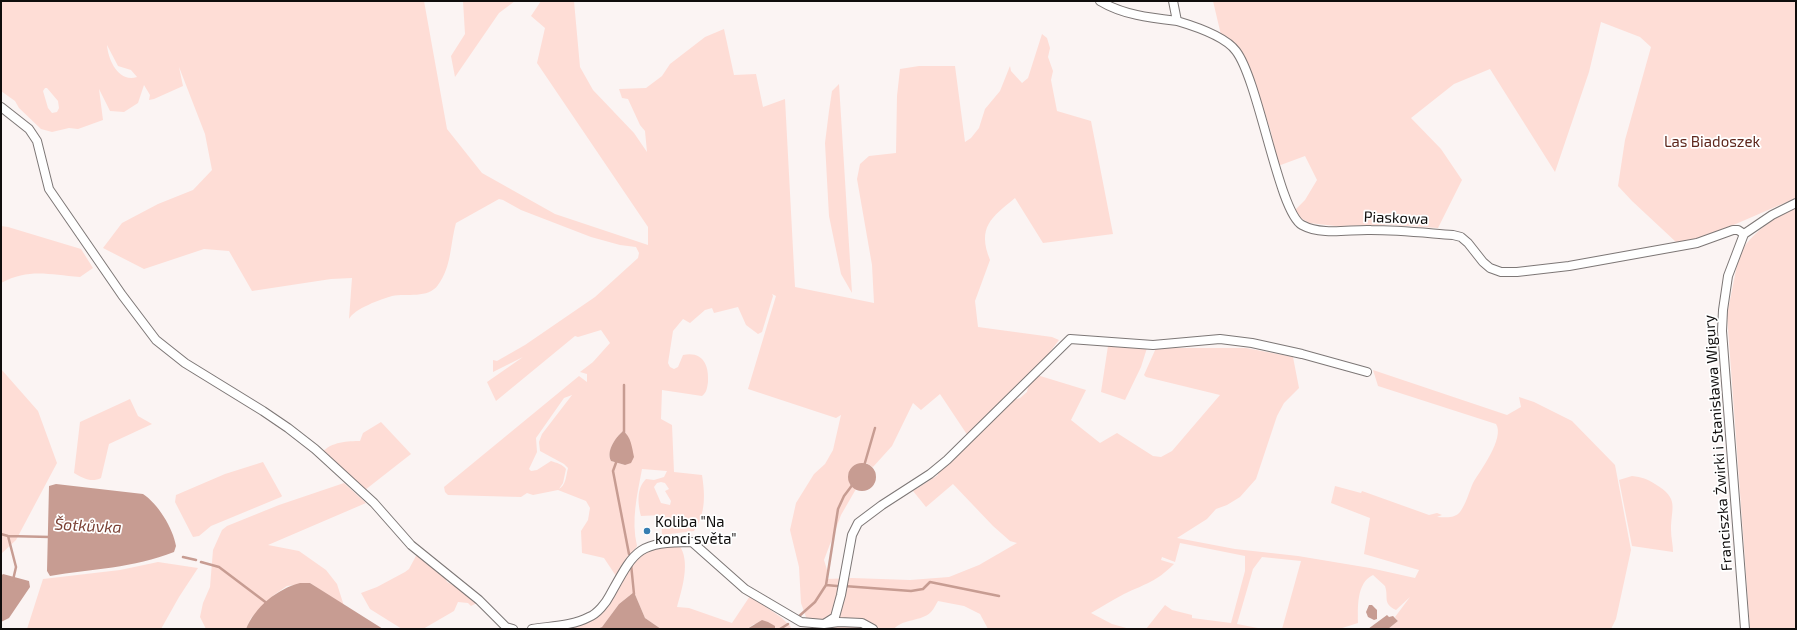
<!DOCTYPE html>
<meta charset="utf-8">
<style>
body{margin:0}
#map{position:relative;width:1797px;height:630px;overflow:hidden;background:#fbf4f3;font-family:"Exo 2",sans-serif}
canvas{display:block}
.frame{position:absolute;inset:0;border:2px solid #0f0d0c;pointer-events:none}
</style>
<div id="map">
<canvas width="1797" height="630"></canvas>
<div class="frame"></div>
</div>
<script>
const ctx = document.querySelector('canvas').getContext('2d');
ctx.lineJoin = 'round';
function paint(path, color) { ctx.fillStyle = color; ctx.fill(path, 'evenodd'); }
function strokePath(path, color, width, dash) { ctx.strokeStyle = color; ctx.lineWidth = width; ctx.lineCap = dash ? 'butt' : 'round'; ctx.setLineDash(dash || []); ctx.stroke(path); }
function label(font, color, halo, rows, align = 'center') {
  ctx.font = font + ' "Exo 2",sans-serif'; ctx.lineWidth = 3.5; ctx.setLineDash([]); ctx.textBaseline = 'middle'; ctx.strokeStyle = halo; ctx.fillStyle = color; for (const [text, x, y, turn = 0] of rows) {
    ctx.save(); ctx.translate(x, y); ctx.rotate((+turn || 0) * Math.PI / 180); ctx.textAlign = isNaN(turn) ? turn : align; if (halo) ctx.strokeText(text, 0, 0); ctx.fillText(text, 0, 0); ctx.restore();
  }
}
const green = new Path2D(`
 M1,1H424L447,129L482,173L555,214L648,245V227L537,63L545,28L531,16L541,1H574L580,67L593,90L634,133L647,152L645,131L640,125L628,99L622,98L619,89L646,88L662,76L670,64L705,37L724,29L734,75L756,74L763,107L785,99L795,287L874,303L872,265L857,179L860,164L869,156L896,153L897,96L900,69L919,66H955L965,142L971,138L979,128L985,109L1000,91L1010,66L1011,71L1022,83L1028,78L1042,34L1047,38L1050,48L1048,57L1053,71L1051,80L1057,111L1091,121L1113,234L1043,243L1015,198C991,218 977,227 990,260L975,301L978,327L1052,337L1059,340L1047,356L968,436L940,394L921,410L913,403L892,446L873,467L866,463L848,474L850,484L856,489L841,515L824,560L828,573L827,579L852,578L910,580L949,577L979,565L1017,543L1010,541L993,526L953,484L926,507L913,491L938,475L936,472L985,428L1013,400L1020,398L1027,392L1029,383L1037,375L1086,390L1071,420L1100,443L1117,433L1153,456L1161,457L1172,451L1220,395L1146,377L1144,375L1156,348H1246L1293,357L1299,388L1284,403L1277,416L1256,479L1240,497L1227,505L1216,509L1207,519L1177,538L1235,549L1298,556L1370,568L1415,578L1419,570L1364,554L1370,518L1331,503L1335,486L1361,493L1362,491L1429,515L1437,513L1442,515L1437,517C1446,517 1454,519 1460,512C1466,504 1469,492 1473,483C1480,471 1505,438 1496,424L1378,386L1373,370L1507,415L1521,407L1519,397L1534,402L1572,421L1615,465L1631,550L1616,619L1611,629H1388L1398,621L1395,617L1410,597L1396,610C1382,603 1389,598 1385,586L1373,575C1356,583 1358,608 1358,623L1339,629H1282L1301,561L1262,557L1253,569L1237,624L1263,629H1146L1165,605L1172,610L1192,615V618L1231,623L1245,571V556L1180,543L1175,562L1162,557L1161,560L1174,564C1156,582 1145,584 1124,594C1112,600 1102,607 1091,613L1112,624L1130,629H988L980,614L964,606L938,601C936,604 934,609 931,612C921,622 904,618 894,629H815L808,623L801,603L799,567L790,530L796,503L814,474L825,464L833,450L841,415L836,418L748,389L776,296L772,294L773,296L762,332L758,334L746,325L738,307L714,313L712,308L705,310L690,323L683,319L673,331L668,363L670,367L674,369L678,367L683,355C703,351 709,365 708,382C707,388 707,392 702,396L662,390L661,419L672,425L674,472L702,475C705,494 706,514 694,531L662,535L661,515L641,516C638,504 636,489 646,479L654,480L664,477L667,471L642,469C637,496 631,520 637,546L616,576L604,558L582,553L581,531L588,520L590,508L586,501L558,490L533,495L527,493L521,497L448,495L445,492L444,487L579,376L587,382V374L580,372L593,362L610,343L601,330L578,337L575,336L496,401L487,382L523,357L493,372V360L497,361L525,345L595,297L638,258L639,253L636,247L620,245L591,237L521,210L503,200L499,199L456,223C450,244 452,266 438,285C428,299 407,293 392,296C381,299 354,309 349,319L352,278L331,279L252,291L229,251L204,249L144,269L103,248L122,223L158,204L193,190L212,170L205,134L179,67L183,86L154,99L149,100L150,95L144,85L138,103L124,112L110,111L99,89L103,120L78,129L69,128L52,132L41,129L19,108L15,101L1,91ZM107,45L118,66L131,70L137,77C118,83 108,59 107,45ZM45,88H47L58,101L59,108L57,112L52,113L48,108L43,91ZM572,395L542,434L539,442L540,451L564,464L568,468C566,476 566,485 559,489L563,483L566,469C562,464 557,463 551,461L537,470L531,471L529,469L537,452L536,438L564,398ZM623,431L626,433L625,465L611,461C606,452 615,438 623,431ZM661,482L665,483L669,489L665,491L671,501L670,505L661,503L654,487L657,483Z
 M463,1H515L499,13L455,77L451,56L465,34Z
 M1213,1H1796V198L1701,239L1676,242L1632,201L1618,186L1625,140L1651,47L1640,37L1601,22L1589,72L1555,172L1490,69L1454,84L1411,118L1441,149L1462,180L1438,228L1392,225L1336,226L1309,223L1299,217L1295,210L1305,200L1317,180L1305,156L1278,166L1271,132L1251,73L1237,46L1221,35Z
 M839,84L852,293L841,274L829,216L827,180L825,143L829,111L832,91Z
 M1796,206V629H1750L1727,315L1739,255C1751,233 1774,218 1796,206Z
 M1,226L8,227L81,249L93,268L80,277C49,275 30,268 1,283Z
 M1108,346L1147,348L1141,367L1125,400L1101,392Z
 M1,369L38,411L57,463L16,540L1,554Z
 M130,399L138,416L152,424L109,444L101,478C92,483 82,478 74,473L80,422Z
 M381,422L411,454L365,490L323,452C330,442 349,441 360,441L363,433Z
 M263,462L282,496L281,497L211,526L199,536L193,537L175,502L176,495L225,474Z
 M1632,476C1642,477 1647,479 1655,484C1680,499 1671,507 1671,530C1671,537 1673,545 1673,552L1632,546L1619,480Z
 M344,483L366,503L268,545L299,551L326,570L337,584L344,606L310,583L287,586L274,595L251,618L246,629H206L200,617L203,603L210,587L213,550L222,530L227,526L279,505Z
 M679,545C691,561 682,589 677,607L689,608L732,623L750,596L782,618L791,627L790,629H775L774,626L754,624L747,629H661L645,618L634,592L619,604L602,627L597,629H570V627L591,620L634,559L647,549Z
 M417,554L445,577L447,582L468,593L477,603L471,606L468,603L458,602L454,611L423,629H402L370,609L361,593L377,587L405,572L409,569Z
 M158,562L198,568L179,597L161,629H27L43,579L120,570Z`);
const water = new Path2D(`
 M623,431C631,436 632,448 634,457L631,463L625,465L611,461C606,451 615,438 623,431Z
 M848 477a14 14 0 1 1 28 0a14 14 0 1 1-28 0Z
 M56,484L143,494C158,504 173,528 176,546L174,552C134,568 91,569 50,576L47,571L49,486Z
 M3,574L29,581L30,587L9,618L1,622V576Z
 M300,583H310L383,629H246C255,607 277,589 300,583Z
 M634,592L645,618L661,629H597L602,627L619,604Z
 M1369,605H1372L1377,610V619L1374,620L1368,617L1366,612Z
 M1387,615L1389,617L1393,616L1398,621L1388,629H1368Z
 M762,620L768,622L775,626V629H747Z`);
const stream = new Path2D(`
 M624,385V434
 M617,460L613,471L629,554
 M864,466L875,428
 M1,534L8,536L50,537
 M8,536L16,567L13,580
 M183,557L196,560
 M201,562L219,567L268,604
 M631,564L634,594
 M826,585L838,509L844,496L853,484
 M844,586L911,591L923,589L930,582L999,596
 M797,618L815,602L826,585L837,586
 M780,629L788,624`);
const minor = new Path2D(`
 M1100,1C1123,15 1151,18 1177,21
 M1173,1L1177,21C1194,26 1225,36 1236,51C1259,81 1279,213 1302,225C1322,236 1351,229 1371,230C1399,230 1426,233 1453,235L1461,237L1468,243L1483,262L1490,268L1501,272H1517L1569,266L1697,243L1733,230H1738L1744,234
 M1,107L29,129L37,141L49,189L122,295L156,340L185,363L263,411L288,428L315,449L374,503L411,545L479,600L506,627L513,629
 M1744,234L1728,276L1723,310L1722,331L1745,629
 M1744,234L1772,215L1796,203
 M824,624L835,617L841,595L852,535L858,523L882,505L930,474L947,460L1070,339L1153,345L1220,339L1252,343L1302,354L1367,372
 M532,629C551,626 572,626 589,617C597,614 606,603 610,595C635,550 637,542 692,542L745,589L801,622L824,624L839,622L862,623L873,629`);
const markers = [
 [647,531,4,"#357eb2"]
];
const parkNames = [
 ["Las Biadoszek",1712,142]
];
const streetNames = [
 ["Piaskowa",1396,218,2],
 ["Franciszka Żwirki i Stanisława Wigury",1718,443,-94]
];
const poiNames = [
 ["Koliba \"Na",655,522],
 ["konci světa\"",655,539]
];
const waterNames = [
 ["Šotkůvka",88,526,3]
];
paint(green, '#feddd6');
paint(water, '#c79c92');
strokePath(stream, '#c79c92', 2.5);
strokePath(minor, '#7d7776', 10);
strokePath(minor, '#fff', 8);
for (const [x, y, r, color] of markers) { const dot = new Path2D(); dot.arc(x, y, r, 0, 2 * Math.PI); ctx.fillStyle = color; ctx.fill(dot); strokePath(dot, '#fff', 1.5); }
label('15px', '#5e271c', '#fff', parkNames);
label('15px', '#0f0d0c', '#fff', streetNames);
label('15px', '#0f0d0c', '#fff', poiNames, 'left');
label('italic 16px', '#7a4034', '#fff', waterNames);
</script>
